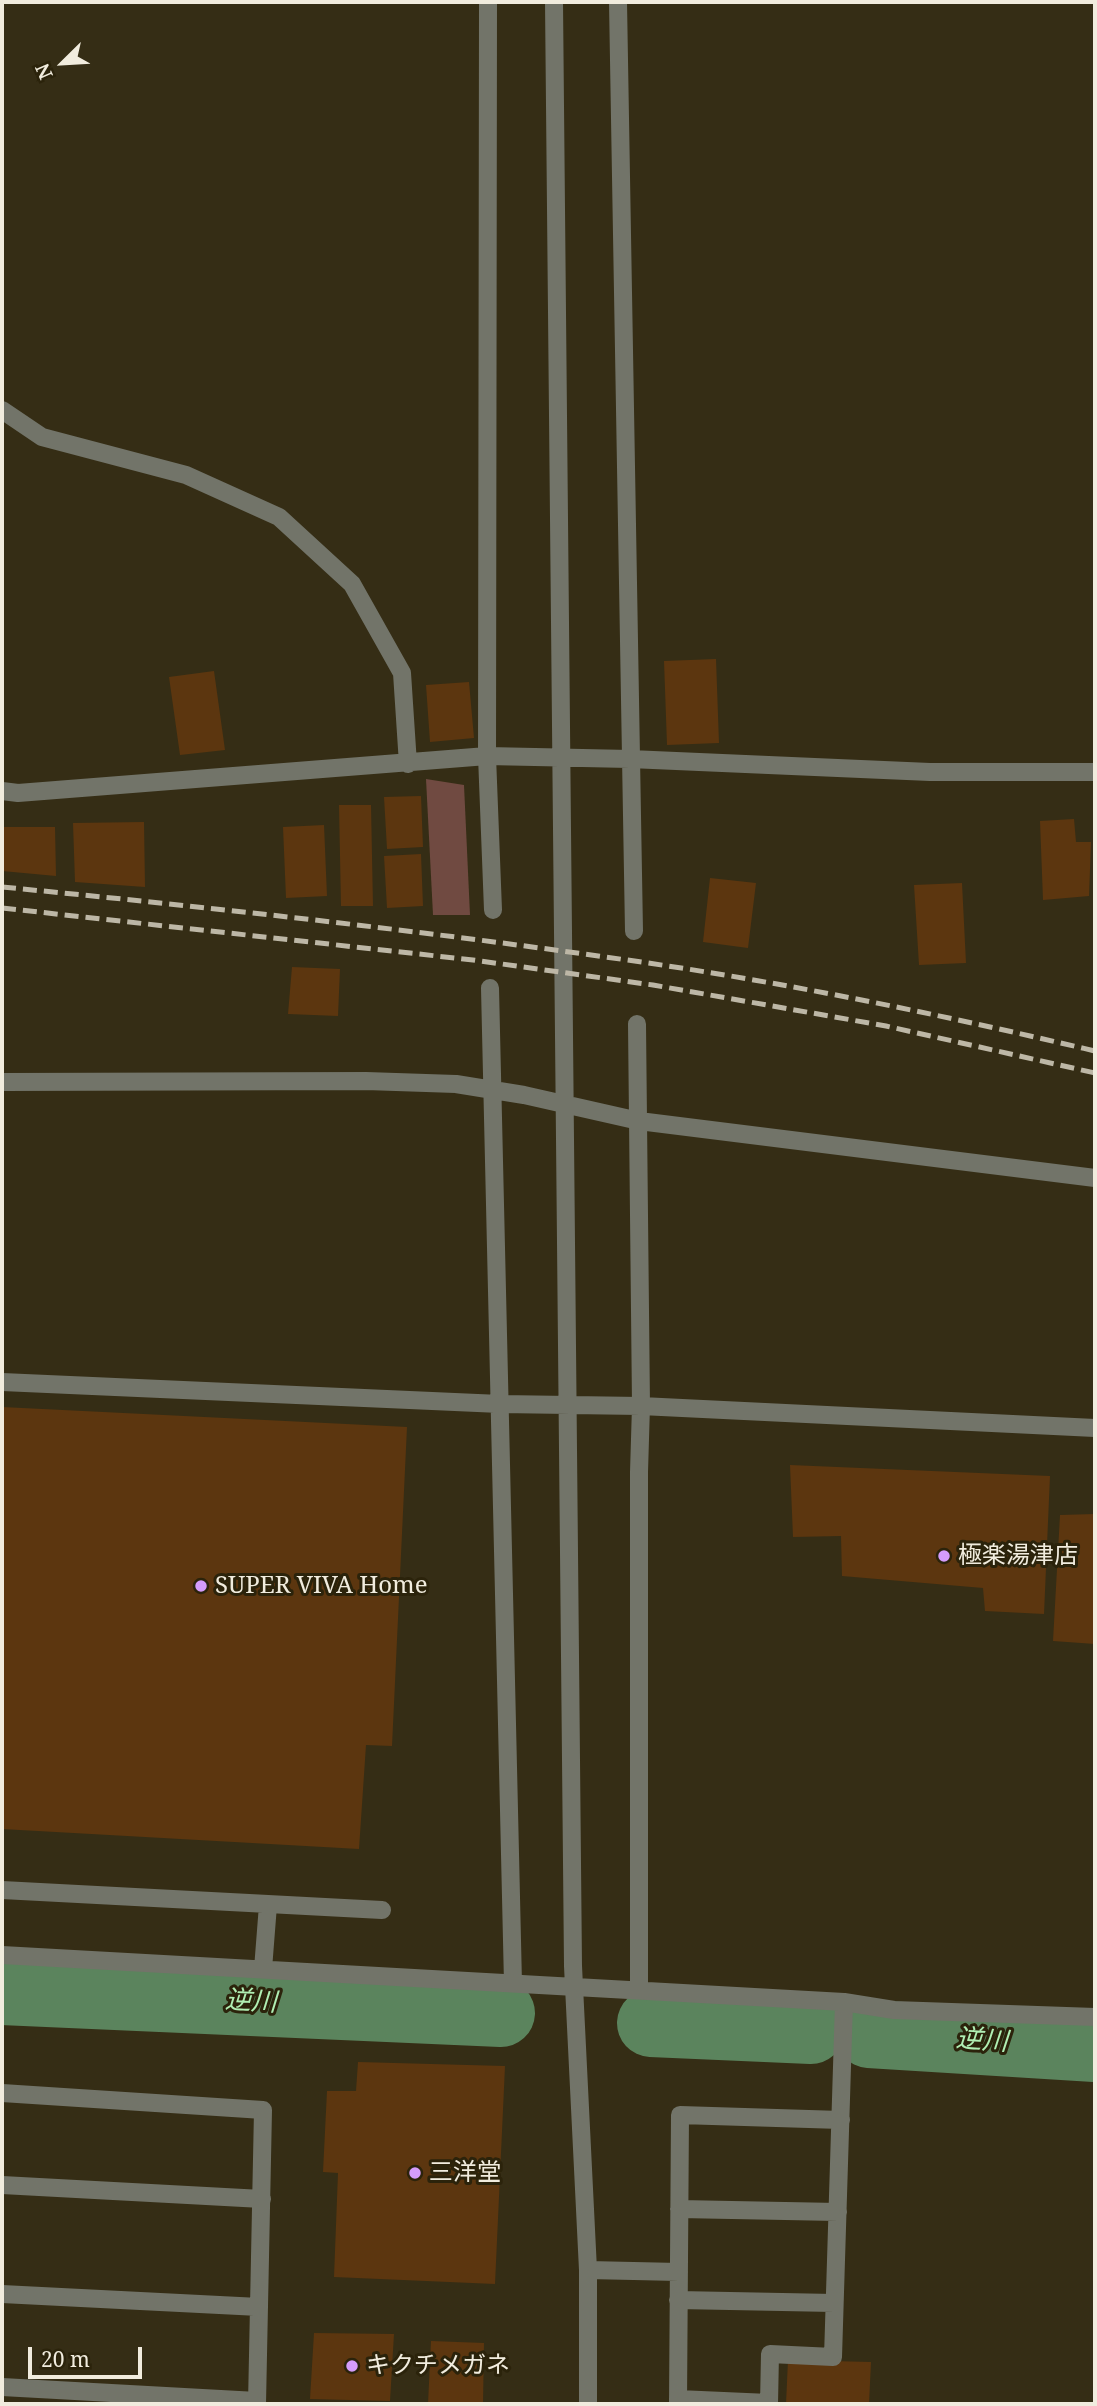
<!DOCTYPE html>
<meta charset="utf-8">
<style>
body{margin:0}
#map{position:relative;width:1097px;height:2406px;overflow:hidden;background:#352d15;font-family:"Noto Serif",serif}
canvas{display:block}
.frame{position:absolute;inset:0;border:4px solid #f1ecde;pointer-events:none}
.north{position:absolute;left:28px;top:28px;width:70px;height:70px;-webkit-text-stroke:5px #2b230b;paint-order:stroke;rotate:246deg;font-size:19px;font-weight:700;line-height:28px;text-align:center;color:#f1ecde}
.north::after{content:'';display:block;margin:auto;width:24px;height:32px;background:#f1ecde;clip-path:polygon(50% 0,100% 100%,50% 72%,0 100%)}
.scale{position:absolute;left:28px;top:2347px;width:114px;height:32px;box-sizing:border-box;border:4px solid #f1ecde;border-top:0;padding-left:9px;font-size:21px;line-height:24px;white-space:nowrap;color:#f1ecde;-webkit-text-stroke:5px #2b230b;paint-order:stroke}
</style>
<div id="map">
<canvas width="1097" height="2406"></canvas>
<div class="frame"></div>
<div class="north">N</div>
<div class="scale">20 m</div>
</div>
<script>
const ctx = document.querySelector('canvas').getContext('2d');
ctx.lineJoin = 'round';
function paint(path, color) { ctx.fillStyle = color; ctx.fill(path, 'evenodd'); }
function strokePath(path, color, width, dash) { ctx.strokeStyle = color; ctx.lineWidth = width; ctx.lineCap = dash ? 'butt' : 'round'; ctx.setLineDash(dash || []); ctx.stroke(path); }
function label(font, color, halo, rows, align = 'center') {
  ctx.font = font + ' "Noto Serif","Noto Sans JP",serif'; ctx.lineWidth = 6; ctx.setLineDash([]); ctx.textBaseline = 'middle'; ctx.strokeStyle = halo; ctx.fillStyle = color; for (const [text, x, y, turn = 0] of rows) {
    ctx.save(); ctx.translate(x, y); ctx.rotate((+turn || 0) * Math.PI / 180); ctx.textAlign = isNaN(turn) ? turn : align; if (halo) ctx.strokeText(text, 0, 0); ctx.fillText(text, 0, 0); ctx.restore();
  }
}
const green = new Path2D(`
 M426,779L464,785L470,915H433Z`);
const river = new Path2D(`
 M2,1991L501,2013
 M651,2023L811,2030
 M869,2034L1095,2048`);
const building = new Path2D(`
 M716,659L719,743L667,745L664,661Z
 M214,671L225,750L180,755L169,677Z
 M469,682L474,738L430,742L426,685Z
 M421,796L423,847L387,849L384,797Z
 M339,805H371L373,906H341Z
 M1074,819L1076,842H1091L1089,896L1043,900L1040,821Z
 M144,822L145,887L75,882L73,823Z
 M324,825L327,896L286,898L283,827Z
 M2,827H55L56,876L2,871Z
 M421,854L423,906L387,908L384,856Z
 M710,878L756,883L748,948L703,942Z
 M962,883L966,963L919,965L914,885Z
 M292,967L340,969L338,1016L288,1014Z
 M2,1407L407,1427L392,1746L366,1745L359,1849L2,1829Z
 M790,1465L1050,1476L1044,1614L985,1611L983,1588L842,1576L841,1536L793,1537Z
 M1095,1514V1644L1053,1641L1060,1515Z
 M358,2062L505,2066L495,2284L334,2277L338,2173L323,2172L327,2091H356Z
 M314,2333L394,2334L390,2401L310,2399Z
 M431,2341L484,2343L483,2404H428Z
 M788,2360L871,2362L869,2404H786Z`);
const minor = new Path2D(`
 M488,2L487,756L493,910
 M554,2L573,1966L588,2270V2404
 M618,2L634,931
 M2,410L42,437L186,475L279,517L352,584L402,673L408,764
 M2,791L18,793L487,756L630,759L930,772H1095
 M490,988L513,1983
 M637,1024L641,1406L639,1472V1989
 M2,1082L366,1081L456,1084L524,1095L639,1121L1095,1178
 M2,1382L500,1404L641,1406L1095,1428
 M2,1890L382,1910
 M2,1955L844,2002L894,2010L1095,2017
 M263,1969L268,1905
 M2,2093L263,2110L257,2404
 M2,2185L262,2199
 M679,2209L838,2212
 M588,2270L679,2272
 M2,2294L259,2307
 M678,2300L834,2303
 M2,2387L257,2401
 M678,2399L769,2403
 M678,2404L680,2115L841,2120
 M769,2404L770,2354L833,2357L844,2002`);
const rail = new Path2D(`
 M2,887C218,908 433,932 648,963C798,985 947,1016 1095,1051
 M2,908L473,960L653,985L886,1026L1095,1073`);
const markers = [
 [944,1556,7,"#d49cfb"],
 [201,1586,7,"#d49cfb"],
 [415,2173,7,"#d49cfb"],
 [352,2366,7,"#d49cfb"]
];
const poiNames = [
 ["極楽湯津店",958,1556],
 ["SUPER VIVA Home",215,1586],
 ["三洋堂",429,2173],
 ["キクチメガネ",366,2366]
];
const waterNames = [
 ["逆川",251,2002,3],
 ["逆川",982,2041,4]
];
paint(green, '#704a41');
strokePath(river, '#5b845d', 68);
paint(building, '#5c360f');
strokePath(minor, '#727469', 18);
strokePath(rail, '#bdb7a6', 5, [14, 7]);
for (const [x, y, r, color] of markers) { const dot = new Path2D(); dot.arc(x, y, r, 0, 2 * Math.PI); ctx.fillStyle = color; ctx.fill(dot); strokePath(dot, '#2b230b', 2.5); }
label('24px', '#f1ecde', '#2b230b', poiNames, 'left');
label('italic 26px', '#b0efb3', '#2b230b', waterNames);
</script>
